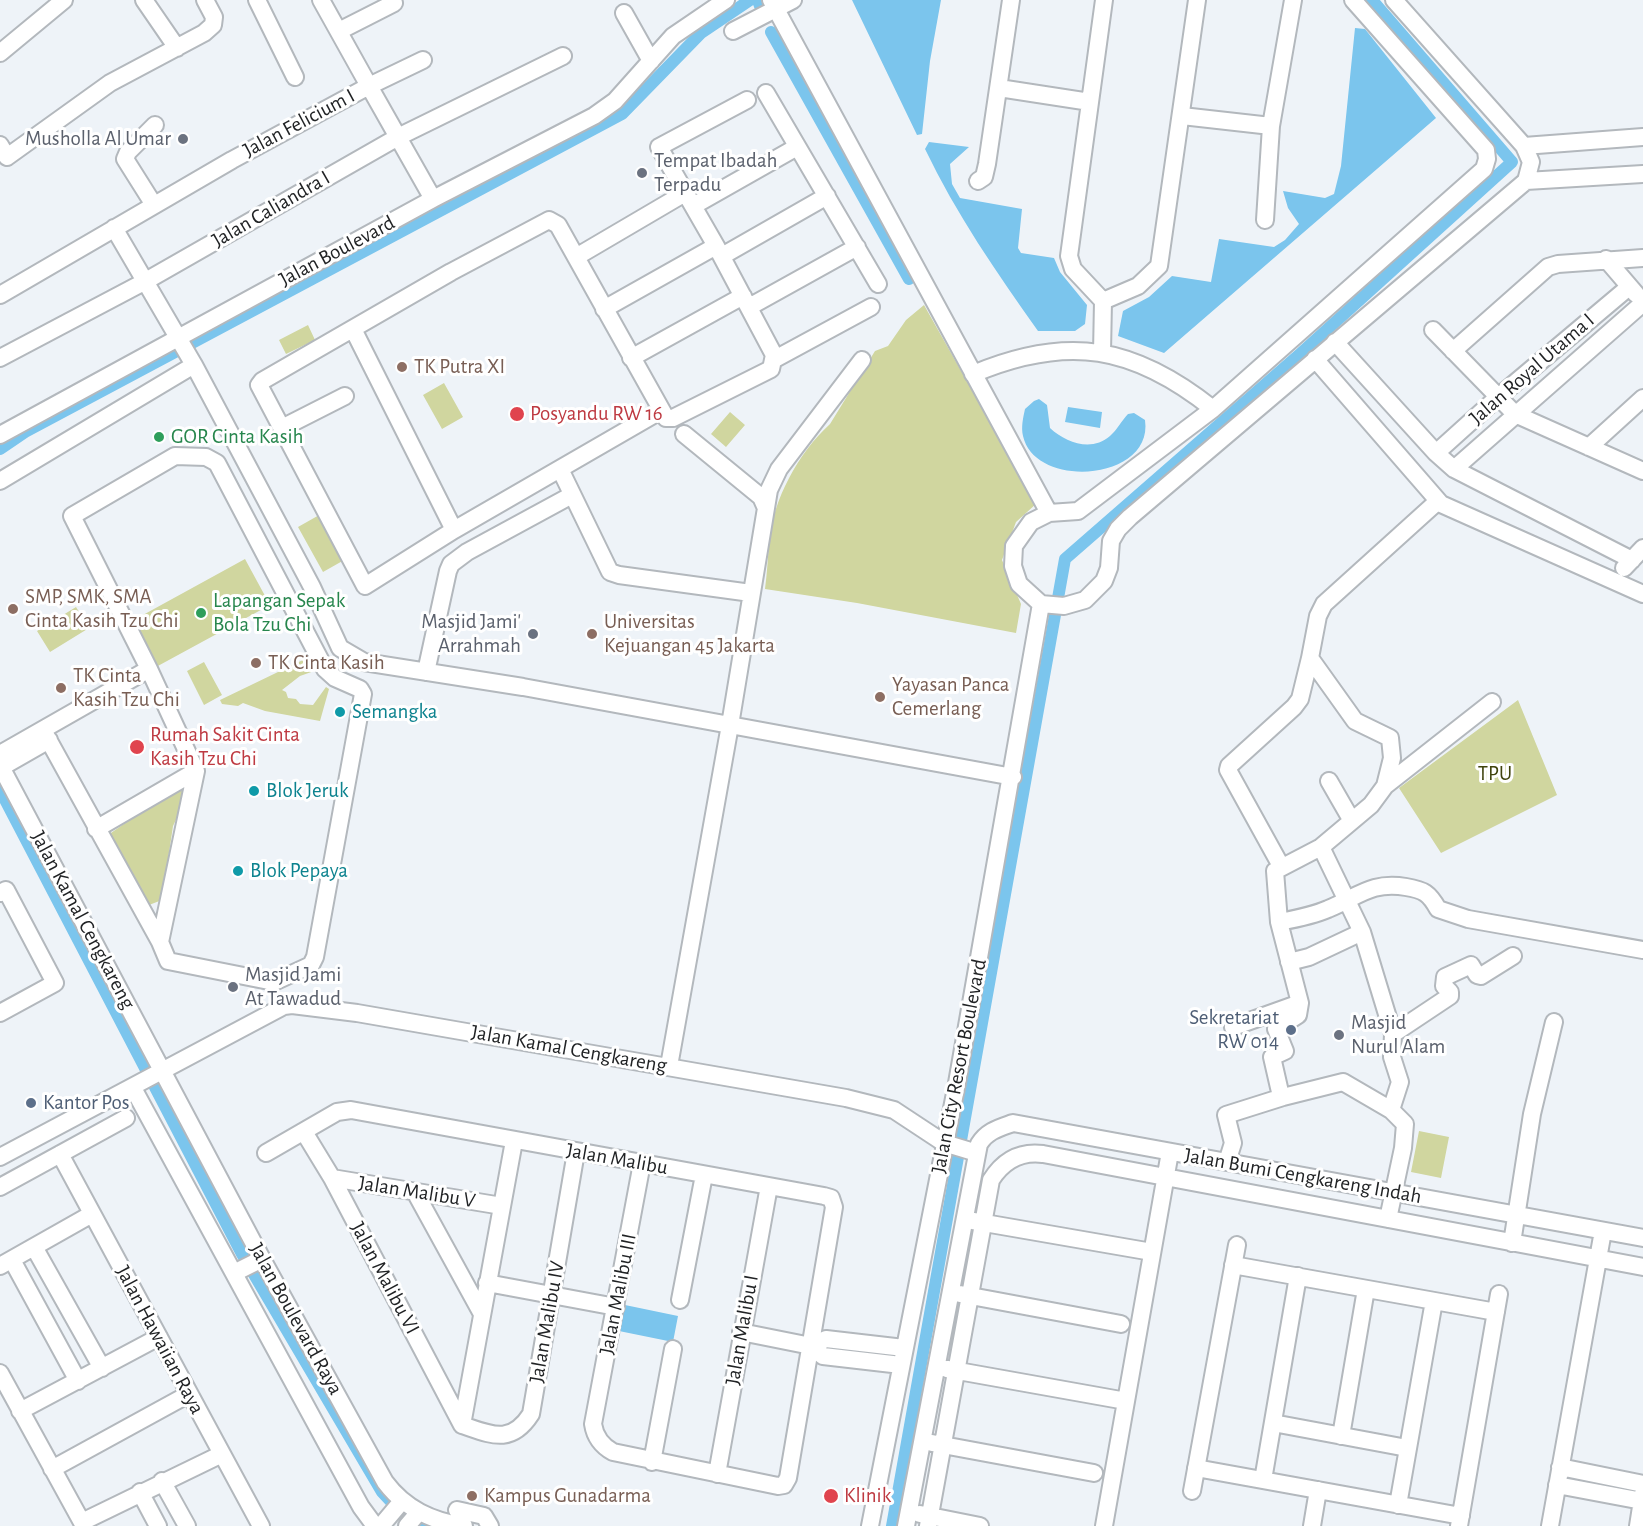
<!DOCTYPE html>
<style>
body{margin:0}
canvas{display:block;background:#eef3f8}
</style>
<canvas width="1643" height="1526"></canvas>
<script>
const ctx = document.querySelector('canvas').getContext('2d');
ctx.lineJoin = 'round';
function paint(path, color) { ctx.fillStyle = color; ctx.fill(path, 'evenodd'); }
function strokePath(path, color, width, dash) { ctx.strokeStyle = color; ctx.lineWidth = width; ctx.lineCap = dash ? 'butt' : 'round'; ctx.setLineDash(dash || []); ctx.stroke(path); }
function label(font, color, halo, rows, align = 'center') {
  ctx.font = font + ' "Alegreya Sans",sans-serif'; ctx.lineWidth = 6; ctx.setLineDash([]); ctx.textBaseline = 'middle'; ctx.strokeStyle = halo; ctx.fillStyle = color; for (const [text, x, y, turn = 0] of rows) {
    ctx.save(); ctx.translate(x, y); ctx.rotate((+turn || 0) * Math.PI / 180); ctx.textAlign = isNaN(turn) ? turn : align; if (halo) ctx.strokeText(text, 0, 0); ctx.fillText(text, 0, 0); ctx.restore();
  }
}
const green = new Path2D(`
 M924,305L1036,504L1016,522L1002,560L1021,604L1016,633L857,603L765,589C767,573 768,558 769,542C773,500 798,453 830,424L875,351L888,346L906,320Z
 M308,325L315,340L286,354L279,340Z
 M444,383L463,417L442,429L423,395Z
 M730,412L745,425L726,447L711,434Z
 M321,514L346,559L323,572L298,527Z
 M245,559L270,605L156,667L132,621Z
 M76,607L89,628L50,652L37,631Z
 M307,658H315L317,670L300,676L282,690L286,692L288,698L296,699L300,704L313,705L326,687L329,689L320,721L265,711L243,703L238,706L222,704L220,700Z
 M204,662L222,695L204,705L187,671Z
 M1518,700L1557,795L1441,853L1399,788Z
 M183,783L189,793L173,826L162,900L149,905L108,835Z
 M1419,1131L1449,1137L1441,1178L1411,1172Z`);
const water = new Path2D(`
 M852,0H941L930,61L922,134L917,135Z
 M1355,28L1365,29L1436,118L1164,353L1118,336L1123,311L1149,297L1172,276L1211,282L1219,239L1274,247L1285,240L1299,224L1288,208L1283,191L1325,198L1334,194L1341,166Z
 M929,142L969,147L950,164L952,184L960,198L1022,209L1018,248L1021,253L1054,258L1060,272L1087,305L1085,324L1075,331H1038C997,273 956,214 925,149Z
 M1039,399L1047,405L1050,428C1066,443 1092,452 1110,436C1117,430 1122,420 1128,414L1134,413L1145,420C1154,481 1035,490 1023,436C1021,427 1023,418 1025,409L1034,401Z
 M1068,407L1102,412L1100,428L1065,422Z
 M625,1305L678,1316L673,1342L619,1331Z`);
const canal = new Path2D(`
 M758,0L760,6
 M771,32L909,279
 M0,449L25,432L622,114L701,33L750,0
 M0,790L242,1254L382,1492L409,1521L423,1526
 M892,1526L1065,559L1300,354L1512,162L1372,0`);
const minor = new Path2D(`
 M144,0L177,48
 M257,0L295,77
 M321,0L369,86L423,60
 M771,0L1049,513
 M1353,0L1486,150L1487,159L1484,169L1213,409L1078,511L1049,513L1031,522L1014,546L1013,566L1019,584L1041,604L1064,606L1085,600L1104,581L1109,568L1111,541L1118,529L1130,517L1526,181L1531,162L1524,146L1394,0
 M624,13L651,61
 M339,31L394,3
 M733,31L793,0
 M0,53L64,0
 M999,88L1090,102
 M766,93L878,284
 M1182,116L1271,126
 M0,145L7,157L110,83L204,33L213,25L214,17L205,0
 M1524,146L1643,137
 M978,181L984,177L987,164L1011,0
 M1526,181L1643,174
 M433,199L594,116L615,101L673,36L726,0
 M154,205L125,159L128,152L155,125
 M693,206L797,147
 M1265,220L1271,126L1293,0
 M114,228L194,365L312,587L340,648L364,662L523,687L1013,777
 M722,256L827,196
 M576,257L685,193
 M1606,259L1636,294
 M0,295L232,160L369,86L433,199L0,435
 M1103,301L1138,286L1159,266L1197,0
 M749,307L857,247
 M604,309L716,246
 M353,329L454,530
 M1433,330L1515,414L1643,471
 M1335,342L1436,453L1454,469L1632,560
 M1453,351L1548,267L1558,264L1643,258
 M1102,353L1103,301L1073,269L1069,256L1104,0
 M0,358L144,282L398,137L563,56
 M631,358L743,296
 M775,359L871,307
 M1315,359L1441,504L1643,594
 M973,374C1068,334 1134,346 1213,409
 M660,411L454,530L365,586L259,385L262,381L451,272L549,220L558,225L666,418H673L771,369L774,355L716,246L659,147L747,100
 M282,428L345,396
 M684,434L761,497L765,506
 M1589,447L1643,398
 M1436,453L1497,398L1629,287
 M560,469L610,572L619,575L751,593
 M1454,469L1643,303
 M0,481L194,365
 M1624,568L1643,548
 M426,672L448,571L451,564L467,552L572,495
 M43,730L160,942L168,961L274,982L311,965L315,957L363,694L360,689L335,678L325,669L217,463L206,457L175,456L72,516L149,669L196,771L160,942
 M0,754L149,669
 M0,765L262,1259L385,1482C405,1509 432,1521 464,1526
 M0,768L49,740
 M1329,781L1352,821
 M1385,786L1392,758L1390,738L1355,721L1310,658L1318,616L1324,604L1438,501
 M96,829L196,771
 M1321,847L1362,932L1393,1034L1392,1057L1400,1082L1391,1110
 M1281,866L1228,770L1229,766L1294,707L1300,699L1310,658
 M0,893L6,890L55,983L0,1013
 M1279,922C1295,919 1312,916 1328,909C1358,897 1371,881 1406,887C1424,890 1429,893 1438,909L1468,919L1643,950
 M1289,962L1309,957L1362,932
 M1233,1027L1300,1003
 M1393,1034L1450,996V992L1444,986L1445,977L1471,965L1477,975L1481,976L1513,956
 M669,1066L730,725L769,490L779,469L862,360
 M133,1088L361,1507L375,1526
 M304,1132L332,1178L462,1425
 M266,1153L337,1112L351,1110L824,1196L831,1198L834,1207L788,1478L784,1485L778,1486L613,1452C602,1446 595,1437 593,1424L642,1163
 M60,1154L261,1526
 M0,1157L284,1006L292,1005L357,1013L846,1098L894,1110L944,1143L977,1153
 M1227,1162L1233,1143L1226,1115L1283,1097
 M332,1178L502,1206
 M0,1187L126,1118
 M415,1192L482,1314
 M1388,1219L1403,1148L1405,1124L1391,1110L1343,1082L1283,1097L1280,1092L1272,1057L1285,1051L1276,1029L1298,1015L1300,1003L1279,922L1275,871L1321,847L1371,805L1385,786L1492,702
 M973,1221L1152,1252
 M1512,1243L1532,1114L1554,1022
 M34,1247L102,1368
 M12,1260L78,1381
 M1233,1265L1496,1312
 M0,1266L92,1214
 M234,1273L262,1259
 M487,1283L616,1307
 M960,1294L1121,1324
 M680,1300L704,1175
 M741,1332L811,1346L823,1356L901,1365
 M811,1346L826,1339L904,1348
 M947,1369L1126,1401
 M0,1373L84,1526
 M20,1411L159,1337
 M1273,1423L1407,1448
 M462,1425C492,1435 511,1445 531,1414L576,1152
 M462,1425L514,1141
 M1341,1436L1366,1289
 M932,1443L1094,1473
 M652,1462L673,1349
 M1560,1467L1643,1484
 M1196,1468L1461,1516
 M52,1469L189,1394
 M717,1474L769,1186
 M1263,1480L1298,1276
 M162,1481L187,1526
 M1557,1485L1642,1501
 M1192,1491L1237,1245
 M140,1492L158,1526
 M1398,1505L1434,1301
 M457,1510L484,1516L490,1526
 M920,1514L980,1526
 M82,1522L222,1454
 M381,1526L402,1501
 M407,1526L419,1512
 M870,1526L957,1083L1041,604
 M906,1526L979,1144C987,1131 999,1128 1013,1123L1643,1238
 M928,1526L991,1180C1003,1161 1020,1151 1043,1154L1643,1267
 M1104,1526L1170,1152
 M1312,1526L1318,1490
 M1459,1526L1499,1294
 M1550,1526L1603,1231
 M1638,1526L1643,1494`);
const markers = [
 [183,139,6,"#6b7280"],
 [642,173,6,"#6b7280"],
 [402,367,6,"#8d6e63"],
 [517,414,8,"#e0444e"],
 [159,437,6,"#2e9e5b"],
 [13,609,6,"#8d6e63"],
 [201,613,6,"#2e9e5b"],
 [533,634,6,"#6b7280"],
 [592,634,6,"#8d6e63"],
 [256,663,6,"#8d6e63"],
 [61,688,6,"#8d6e63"],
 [880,697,6,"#8d6e63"],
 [340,712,6,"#0f9aa8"],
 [137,747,8,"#e0444e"],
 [254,791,6,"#0f9aa8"],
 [238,871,6,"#0f9aa8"],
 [233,987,6,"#6b7280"],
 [1291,1030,6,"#5c6f8a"],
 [1339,1035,6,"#6b7280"],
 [31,1103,6,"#5c6f8a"],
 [472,1496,6,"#8d6e63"],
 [831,1496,8,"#e0444e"]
];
const streetNames = [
 ["Jalan Felicium I",299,123,-28],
 ["Jalan Caliandra I",271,209,-30],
 ["Jalan Boulevard",337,251,-28],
 ["Jalan Royal Utama I",1532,369,-41],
 ["Jalan Kamal Cengkareng",83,920,62],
 ["Jalan Kamal Cengkareng",569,1049,10],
 ["Jalan City Resort Boulevard",959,1066,-79],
 ["Jalan Malibu",617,1159,10],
 ["Jalan Bumi Cengkareng Indah",1303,1176,10],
 ["Jalan Malibu V",417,1192,9],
 ["Jalan Malibu VI",385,1278,62],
 ["Jalan Malibu III",618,1294,-79],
 ["Jalan Boulevard Raya",296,1319,61],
 ["Jalan Malibu IV",547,1322,-80],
 ["Jalan Malibu I",742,1330,-80],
 ["Jalan Hawaiian Raya",160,1340,62]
];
const worshipNames = [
 ["Musholla Al Umar",171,139,"right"],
 ["Tempat Ibadah",654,161],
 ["Terpadu",654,185],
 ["Masjid Jami'",521,622,"right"],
 ["Arrahmah",521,646,"right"],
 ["Masjid Jami",245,975],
 ["At Tawadud",245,999],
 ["Masjid",1351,1023],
 ["Nurul Alam",1351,1047]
];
const educationNames = [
 ["TK Putra XI",414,367],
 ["SMP, SMK, SMA",25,597],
 ["Cinta Kasih Tzu Chi",25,621],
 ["Universitas",604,622],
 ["Kejuangan 45 Jakarta",604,646],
 ["TK Cinta Kasih",268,663],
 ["TK Cinta",73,676],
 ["Kasih Tzu Chi",73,700],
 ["Yayasan Panca",892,685],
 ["Cemerlang",892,709],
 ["Kampus Gunadarma",484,1496]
];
const healthNames = [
 ["Posyandu RW 16",530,414],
 ["Rumah Sakit Cinta",150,735],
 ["Kasih Tzu Chi",150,759],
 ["Klinik",844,1496]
];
const leisureNames = [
 ["GOR Cinta Kasih",171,437],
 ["Lapangan Sepak",213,601],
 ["Bola Tzu Chi",213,625]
];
const cultureNames = [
 ["Semangka",352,712],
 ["Blok Jeruk",266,791],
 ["Blok Pepaya",250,871]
];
const parkNames = [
 ["TPU",1495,774]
];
const serviceNames = [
 ["Sekretariat",1279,1018],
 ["RW 014",1279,1042],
 ["Kantor Pos",43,1103,"left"]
];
paint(green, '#d0d69f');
paint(water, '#7bc5ed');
strokePath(canal, '#7bc5ed', 12);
strokePath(minor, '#b3b8bd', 20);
strokePath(minor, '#fff', 16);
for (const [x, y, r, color] of markers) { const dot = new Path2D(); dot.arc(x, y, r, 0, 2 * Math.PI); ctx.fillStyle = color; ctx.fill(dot); strokePath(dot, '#fff', 2); }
label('21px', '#212325', '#fff', streetNames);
label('21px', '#5b616d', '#fff', worshipNames, 'left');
label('21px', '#785e54', '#fff', educationNames, 'left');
label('21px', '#be3a42', '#fff', healthNames, 'left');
label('21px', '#27864d', '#fff', leisureNames, 'left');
label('21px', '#0d838f', '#fff', cultureNames, 'left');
label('21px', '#40440d', '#fff', parkNames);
label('21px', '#4e5e75', '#fff', serviceNames, 'right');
</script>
